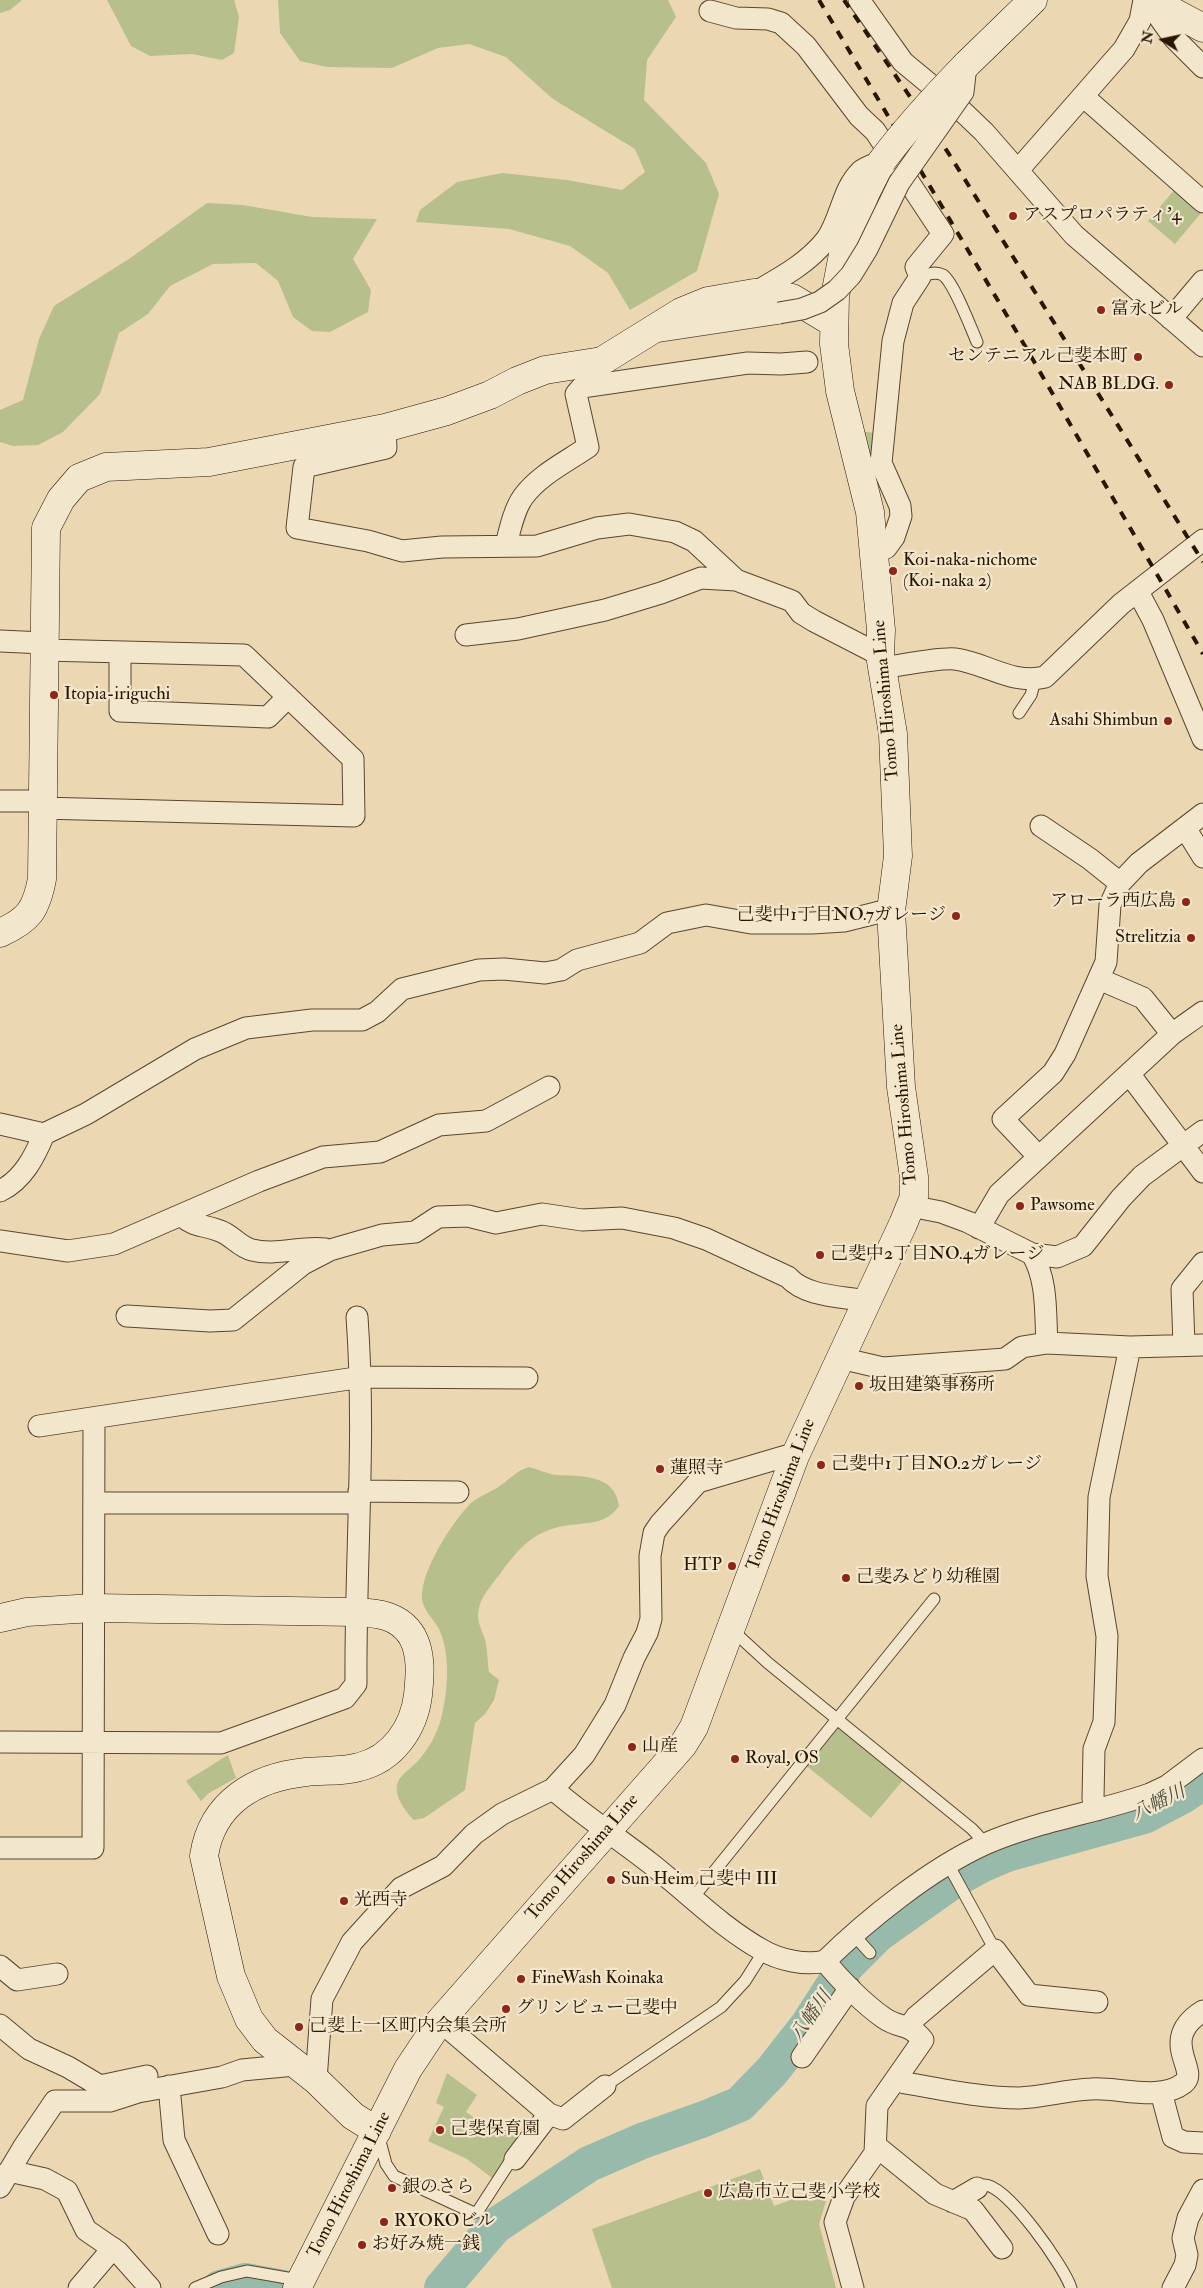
<!DOCTYPE html>
<meta charset="utf-8">
<style>
body{margin:0}
#map{position:relative;width:1203px;height:2288px;overflow:hidden;background:#ebd8b2;font-family:"IM FELL Double Pica",serif}
canvas{display:block}
.north{position:absolute;left:1138px;top:15px;width:50px;height:50px;-webkit-text-stroke:4px #f2e6cd;paint-order:stroke;rotate:280deg;font-size:14px;font-weight:700;line-height:20px;text-align:center;color:#291601}
.north::after{content:'';display:block;margin:auto;width:18px;height:22px;background:#291601;clip-path:polygon(50% 0,100% 100%,50% 72%,0 100%)}
</style>
<div id="map">
<canvas width="1203" height="2288"></canvas>
<div class="north">N</div>
</div>
<script>
const ctx = document.querySelector('canvas').getContext('2d');
ctx.lineJoin = 'round';
function paint(path, color) { ctx.fillStyle = color; ctx.fill(path, 'evenodd'); }
function strokePath(path, color, width, dash) { ctx.strokeStyle = color; ctx.lineWidth = width; ctx.lineCap = dash ? 'butt' : 'round'; ctx.setLineDash(dash || []); ctx.stroke(path); }
function label(font, color, halo, rows, align = 'center') {
  ctx.font = font + ' "IM FELL Double Pica","Noto Serif JP",serif'; ctx.lineWidth = 4.5; ctx.setLineDash([]); ctx.textBaseline = 'middle'; ctx.strokeStyle = halo; ctx.fillStyle = color; for (const [text, x, y, turn = 0] of rows) {
    ctx.save(); ctx.translate(x, y); ctx.rotate((+turn || 0) * Math.PI / 180); ctx.textAlign = isNaN(turn) ? turn : align; if (halo) ctx.strokeText(text, 0, 0); ctx.fillText(text, 0, 0); ctx.restore();
  }
}
const green = new Path2D(`
 M0,0H22L10,10L0,13Z
 M107,0H234L239,17L234,53L222,60L192,54L150,56L131,46Z
 M278,0H668L676,17L647,60L644,100L706,163L719,194L697,271L630,310L608,273L570,246L509,229L416,222L420,210L457,182L502,173L567,180L622,190L645,172L635,149L553,99L506,57L469,44L438,48L392,68L327,67L300,61L280,33Z
 M1175,189L1202,212L1175,244L1148,221Z
 M207,203L243,205L312,217L377,219L353,259L371,290L368,312L330,332L312,331L293,317L278,281L256,263L213,264L170,286L148,314L119,333L100,394L63,432L38,445L13,446L0,442V410L23,400L39,339L54,306L129,259Z
 M860,431L875,433L873,465Z
 M529,1467C538,1469 547,1474 556,1475C581,1476 615,1474 619,1506C605,1526 585,1522 564,1526C529,1532 516,1553 496,1579C487,1591 479,1599 478,1615C478,1624 482,1630 484,1637C488,1648 487,1661 489,1672L499,1680L494,1700L485,1714L475,1723L465,1790L424,1818L414,1820C405,1811 389,1791 401,1777C405,1772 412,1767 417,1762C428,1750 437,1734 441,1719C448,1691 451,1655 439,1629C434,1620 423,1610 422,1599C420,1572 452,1522 471,1503C479,1496 492,1492 501,1485C510,1479 517,1470 529,1467Z
 M839,1723L905,1778L871,1818L804,1764Z
 M228,1755L236,1778L209,1793L201,1801L186,1781Z
 M447,2073L477,2095L466,2112L496,2133L501,2127L519,2140L495,2180L467,2159L428,2141L444,2107L436,2103Z
 M760,2169L774,2206L817,2190L826,2201L819,2224L836,2288H612L592,2229Z`);
const river = new Path2D(`
 M220,2288L245,2281L283,2288
 M442,2288L495,2226L589,2164L642,2141L704,2119L740,2104L772,2071L808,2025L846,1966L878,1934L954,1880L981,1865L1007,1854L1144,1816L1184,1795L1203,1782`);
const lane = new Path2D(`
 M920,277C927,274 935,271 943,275C954,283 971,328 977,342
 M1019,713L1031,695L1035,680
 M731,1629L768,1663L972,1829L986,1844
 M948,1864L995,1950
 M692,1899L934,1599
 M853,1934L870,1953
 M605,2086L721,2007L745,1981L764,1951
 M373,2140L381,2145L386,2164L394,2176L474,2213L478,2211L511,2160L515,2159
 M977,2188C979,2187 981,2185 984,2185C1006,2183 1065,2268 1071,2288
 M195,2288L221,2277L247,2271L293,2279`);
const street = new Path2D(`
 M859,0L903,62L961,110L984,132L1074,235L1203,346
 M1147,0L1174,38L1203,67
 M710,11L736,18L768,19L781,23L806,46L859,116L875,131L943,234L916,267L920,277L903,303L893,341L881,463L900,506L901,516L894,537L886,548L875,551
 M1083,96L1203,202
 M1019,169L1124,49L1140,21L1144,0
 M754,293C780,278 807,264 826,240C841,220 842,189 861,171C866,167 875,164 882,161
 M1171,319L1203,281
 M653,332L779,313
 M385,428L386,448L304,467L297,528L368,541L402,551L442,547L537,546L597,528L629,524L675,532L694,541L736,580
 M506,545C510,529 514,510 523,497C539,475 566,462 588,447L576,394L582,387L748,363L781,364L807,362
 M1138,592L1153,620L1203,739
 M466,635L518,629L605,610L661,593L701,578L736,580L792,601L801,613L814,621L880,655
 M0,641L44,643
 M120,652V711L268,717L288,697
 M881,668C898,666 940,657 955,659C986,663 1012,685 1045,677L1121,604L1203,540
 M0,801H42
 M41,808L354,816L353,759L244,655L44,650
 M1041,826L1090,859L1120,883
 M1185,828L1203,857
 M1099,979L1143,998L1172,1034
 M1130,1075L1203,1172
 M0,1124L44,1134
 M1039,1157L1003,1119L1053,1073L1065,1054L1106,962L1110,905L1120,883L1139,863L1203,814
 M0,1191C23,1180 35,1156 44,1134L86,1114L195,1049L246,1028L312,1020H362L377,1012L402,989L479,970L504,969L545,973L561,970L577,960L640,943L667,923L706,915L751,923H812L844,921L884,911H891
 M910,1206L941,1212L968,1222L1032,1254L1057,1257L1083,1246L1121,1198L1142,1176L1203,1131
 M181,1215C195,1228 203,1224 220,1231C232,1235 239,1247 252,1250C276,1256 301,1246 325,1249
 M979,1228L999,1194L1172,1034L1203,1012
 M0,1241L68,1251L114,1244L259,1181L323,1157L380,1152L439,1125L486,1121L549,1087
 M1032,1254C1048,1281 1045,1313 1047,1343
 M127,1316L210,1321L233,1320L303,1264L330,1250L382,1235L415,1232L438,1217L468,1216L496,1223L542,1214L582,1220L622,1218L674,1228L706,1239L788,1277C806,1297 841,1296 866,1301
 M1184,1345L1182,1289L1203,1263
 M840,1358L883,1368L1005,1359L1022,1347L1047,1343L1130,1347L1203,1345
 M39,1426L362,1377L527,1378
 M359,1491L458,1492
 M94,1503H359
 M0,1742L221,1743L345,1698L356,1684C355,1562 366,1439 357,1317
 M553,1789C584,1816 618,1838 650,1863C687,1892 721,1927 762,1950C779,1960 806,1966 825,1961C839,1979 865,2005 884,2018C900,2029 908,2022 923,2040L877,2106L875,2153L844,2197L835,2222L853,2288
 M1097,1810L1093,1799L1094,1749L1104,1722L1107,1636L1097,1576L1099,1497L1130,1347
 M0,1848H93L94,1418
 M825,1961C867,1920 930,1869 985,1844C1037,1821 1096,1813 1150,1794L1167,1786L1203,1759
 M0,1966L17,1980L57,1974
 M440,2021L549,2114L563,2119L605,2086
 M0,2025L29,2049L68,2067L100,2086L147,2076
 M909,2027L916,2017L995,1950L1029,1995L1097,2002
 M802,2057L850,1988
 M897,2079L905,2083C942,2089 981,2098 1019,2098C1043,2097 1066,2090 1091,2089C1119,2087 1160,2102 1184,2083C1200,2070 1157,2040 1203,2011
 M316,2080L322,1999L352,1942L401,1888L443,1866L474,1834L502,1814L553,1789L584,1755L615,1705L634,1658L647,1633L651,1619L650,1556L654,1533L660,1524L698,1482L786,1456H795
 M169,2086L174,2140L218,2234
 M1161,2092L1173,2137L1184,2142L1203,2143
 M876,2146L935,2194L973,2210L1002,2248
 M515,2159L549,2114
 M9,2171L45,2179L67,2191L86,2230L118,2252L150,2288
 M0,2187L23,2148L55,2101H110L138,2092L222,2077L242,2070L295,2065
 M953,2202L977,2188
 M79,2288L113,2248
 M1173,2288L1185,2265L1187,2255L1183,2238L1188,2218L1203,2190`);
const secondary = new Path2D(`
 M1151,0L1203,28
 M966,65L1033,0
 M0,933C29,920 36,910 42,879L46,528L61,499L79,478L106,467L209,462L385,428L447,411L490,395L517,381L545,370L602,361L681,312L708,301L754,293L776,295L792,298L827,319
 M0,1618L27,1612L94,1608L355,1612C378,1613 399,1615 412,1636C422,1654 420,1675 418,1695C414,1728 393,1759 359,1767C342,1772 324,1770 306,1772C256,1777 212,1802 204,1856L231,1976L249,2019L265,2040L316,2080L353,2116L377,2131
 M297,2288L408,2069L440,2021L683,1745L694,1727L795,1456L903,1224L914,1197V1177L901,1087L891,911L898,856L893,734L880,655L881,630L870,512L840,391L834,344L835,296L844,249L866,192L882,161`);
const rail = new Path2D(`
 M819,0L1025,346L1203,654
 M844,0L949,154L1203,562`);
const streetBridge = new Path2D(`
 M779,313L802,309L820,302L837,290L851,275L867,249L899,183L963,92L966,65`);
const secondaryBridge = new Path2D(`
 M882,161C907,127 936,96 966,65`);
const markers = [
 [1013,216,5,"#8f2418"],
 [1101,310,5,"#8f2418"],
 [1138,357,5,"#8f2418"],
 [1169,385,5,"#8f2418"],
 [893,571,5,"#8f2418"],
 [54,695,5,"#8f2418"],
 [1168,721,5,"#8f2418"],
 [1186,902,5,"#8f2418"],
 [956,916,5,"#8f2418"],
 [1191,938,5,"#8f2418"],
 [1020,1206,5,"#8f2418"],
 [820,1255,5,"#8f2418"],
 [859,1386,5,"#8f2418"],
 [821,1465,5,"#8f2418"],
 [660,1469,5,"#8f2418"],
 [732,1566,5,"#8f2418"],
 [846,1578,5,"#8f2418"],
 [632,1747,5,"#8f2418"],
 [735,1759,5,"#8f2418"],
 [611,1880,5,"#8f2418"],
 [344,1901,5,"#8f2418"],
 [521,1979,5,"#8f2418"],
 [506,2009,5,"#8f2418"],
 [299,2027,5,"#8f2418"],
 [440,2130,5,"#8f2418"],
 [392,2188,5,"#8f2418"],
 [708,2193,5,"#8f2418"],
 [384,2222,5,"#8f2418"],
 [362,2245,5,"#8f2418"]
];
const poiNames = [
 ["アスプロパラティ'4",1023,216],
 ["富永ビル",1111,310],
 ["センテニアル己斐本町",1128,357,"right"],
 ["NAB BLDG.",1159,385,"right"],
 ["Koi-naka-nichome",903,561],
 ["(Koi-naka 2)",903,582],
 ["Itopia-iriguchi",64,695],
 ["Asahi Shimbun",1158,721,"right"],
 ["アローラ西広島",1176,902,"right"],
 ["己斐中1丁目NO.7ガレージ",946,916,"right"],
 ["Strelitzia",1181,938,"right"],
 ["Pawsome",1030,1206],
 ["己斐中2丁目NO.4ガレージ",830,1255],
 ["坂田建築事務所",869,1386],
 ["己斐中1丁目NO.2ガレージ",831,1465],
 ["蓮照寺",670,1469],
 ["HTP",722,1566,"right"],
 ["己斐みどり幼稚園",856,1578],
 ["山産",642,1747],
 ["Royal, OS",745,1759],
 ["Sun Heim 己斐中 III",621,1880],
 ["光西寺",354,1901],
 ["FineWash Koinaka",531,1979],
 ["グリンビュー己斐中",516,2009],
 ["己斐上一区町内会集会所",309,2027],
 ["己斐保育園",450,2130],
 ["銀のさら",402,2188],
 ["広島市立己斐小学校",718,2193],
 ["RYOKOビル",394,2222],
 ["お好み焼一銭",372,2245]
];
const streetNames = [
 ["Tomo Hiroshima Line",887,700,-95],
 ["Tomo Hiroshima Line",905,1104,-95],
 ["Tomo Hiroshima Line",782,1495,-69],
 ["Tomo Hiroshima Line",583,1858,-49],
 ["Tomo Hiroshima Line",350,2185,-63]
];
const waterNames = [
 ["八幡川",1159,1804,-26],
 ["八幡川",812,2017,-55]
];
paint(green, '#b7bf8d');
strokePath(river, '#98baab', 36);
strokePath(lane, '#5a462d', 13);
strokePath(street, '#5a462d', 23);
strokePath(secondary, '#291601', 29);
strokePath(lane, '#f2e6cd', 11);
strokePath(street, '#f2e6cd', 21);
strokePath(secondary, '#f2e6cd', 28);
strokePath(rail, '#291601', 4, [9, 9]);
strokePath(streetBridge, '#5a462d', 23, []);
strokePath(secondaryBridge, '#291601', 29, []);
strokePath(streetBridge, '#f2e6cd', 21);
strokePath(secondaryBridge, '#f2e6cd', 28);
for (const [x, y, r, color] of markers) { const dot = new Path2D(); dot.arc(x, y, r, 0, 2 * Math.PI); ctx.fillStyle = color; ctx.fill(dot); strokePath(dot, '#f2e6cd', 2); }
label('18px', '#291601', '#f2e6cd', poiNames, 'left');
label('18px', '#291601', '#f2e6cd', streetNames);
label('italic 19px', '#504f3c', '#f2e6cd', waterNames);
</script>
